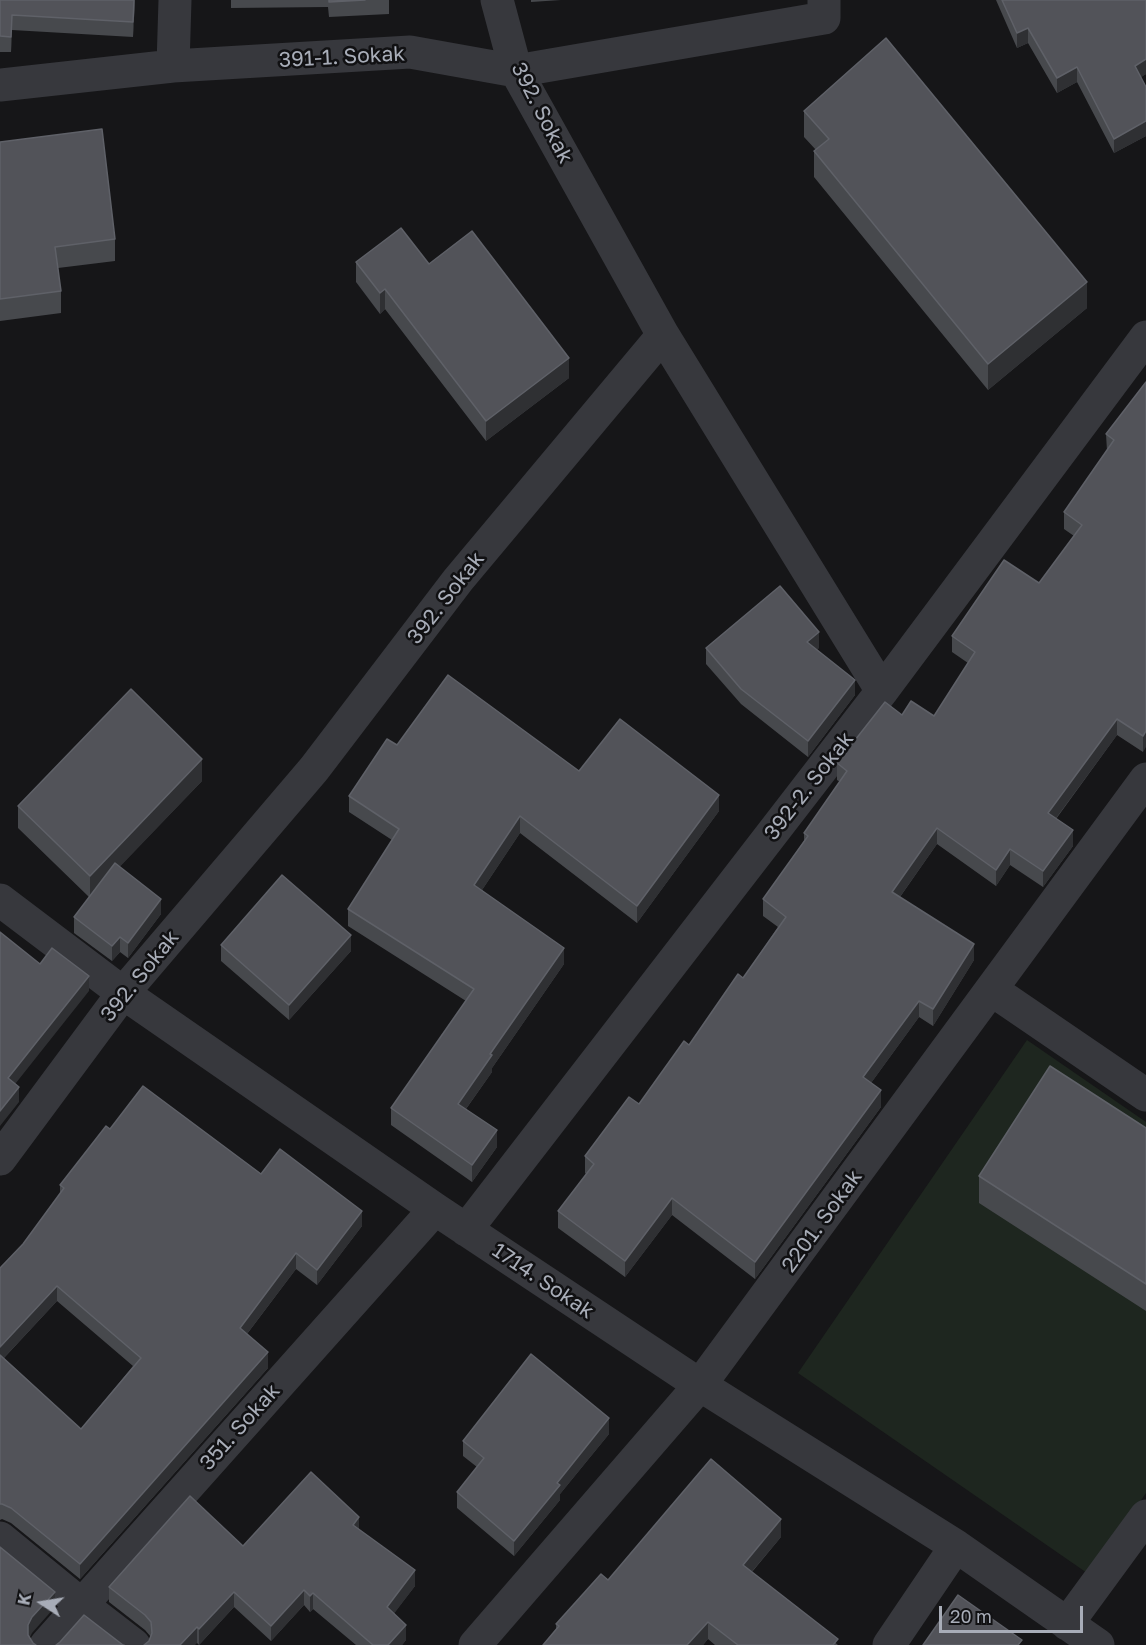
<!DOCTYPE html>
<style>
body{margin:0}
#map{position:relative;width:1146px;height:1645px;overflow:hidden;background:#161618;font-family:"Golos Text",sans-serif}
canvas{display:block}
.north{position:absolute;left:12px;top:1573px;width:60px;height:60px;-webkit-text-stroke:4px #111113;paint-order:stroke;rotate:282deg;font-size:16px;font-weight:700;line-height:24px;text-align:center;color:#a8adb8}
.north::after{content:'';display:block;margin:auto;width:21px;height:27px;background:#a8adb8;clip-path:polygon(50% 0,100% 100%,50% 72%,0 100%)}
.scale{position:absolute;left:939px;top:1606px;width:144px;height:27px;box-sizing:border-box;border:3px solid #a8adb8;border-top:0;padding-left:8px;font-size:18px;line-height:21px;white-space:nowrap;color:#a8adb8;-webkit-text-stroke:4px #111113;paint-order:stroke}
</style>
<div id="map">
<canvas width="1146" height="1645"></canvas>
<div class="north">K</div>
<div class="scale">20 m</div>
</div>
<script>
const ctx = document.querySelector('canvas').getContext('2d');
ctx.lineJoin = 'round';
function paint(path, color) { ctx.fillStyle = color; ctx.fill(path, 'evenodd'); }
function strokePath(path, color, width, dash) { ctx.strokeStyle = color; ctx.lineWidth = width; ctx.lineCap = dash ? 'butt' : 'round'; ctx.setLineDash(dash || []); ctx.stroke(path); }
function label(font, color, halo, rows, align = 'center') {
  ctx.font = font + ' "Golos Text",sans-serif'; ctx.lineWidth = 5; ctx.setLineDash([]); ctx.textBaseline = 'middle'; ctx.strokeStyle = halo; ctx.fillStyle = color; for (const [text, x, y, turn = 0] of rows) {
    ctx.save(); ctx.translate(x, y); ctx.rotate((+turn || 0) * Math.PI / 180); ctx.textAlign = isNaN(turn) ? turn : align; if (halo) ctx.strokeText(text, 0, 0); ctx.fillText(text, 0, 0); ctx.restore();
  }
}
const green = new Path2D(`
 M1027,1040L1146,1122V1493L1090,1575L798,1373Z`);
const minor = new Path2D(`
 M173,66L175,0
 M0,85L173,66L410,52L516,71L824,18V0
 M663,335L882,691
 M0,900L123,993L435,1209L700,1385L956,1546L1098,1645
 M992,990L1146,1095
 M0,1159L123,993L314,769L458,580L663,335L516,71L497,0
 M466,1230L882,691L1146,337
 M0,1538L82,1605L134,1645
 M1067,1624L1146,1516
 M46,1645L435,1209
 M475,1645L700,1385L1146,779
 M889,1645L956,1546`);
const wall = new Path2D(`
 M0,0H135L133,37L12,30L11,52H0Z
 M231,0H389V14L329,17L328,7L231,8Z
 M531,0H561L531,2Z
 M996,0H1146V74L1141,77L1146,87V136L1114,153L1077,82L1057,93L1028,43L1017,48Z
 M804,111L1087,308L988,390L814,177V151L816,150L804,137Z
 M0,142L115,239V261L58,268L61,291V313L0,321Z
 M356,262L429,264L569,378L486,441L385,309L380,314L356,282Z
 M1146,382L1143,752L1117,735L1056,819L1073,846L1043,887L1010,865L996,886L937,844L900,897L974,960L933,1026L919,1017L871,1083L881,1107L755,1279L672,1215L625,1277L558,1228V1211L586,1174L585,1173V1156L639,1104L689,1045L743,978L778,927L763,916V899L804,841V833L840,782L837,780V763L902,715L934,716L968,663L952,652V636L1039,583L1074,536L1064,529V512L1107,451L1106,434Z
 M706,648H819L817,649L855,695L808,757L741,704L706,664Z
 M397,745L579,771L719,811L637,923L520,833L482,890L564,964L492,1068V1072L466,1109L497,1147L472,1182L391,1125V1108L466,1001L348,926V909L392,840L349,812V796Z
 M202,781L119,867L161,914L128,958L120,952L112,961L74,933V917L89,897L18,828V806Z
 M221,945L351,951L289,1020L221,961Z
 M1146,1128V1311L979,1203V1176Z
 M110,1129L261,1174L362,1226L317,1285L296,1269L247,1334L268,1368L80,1579L11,1523L2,1519L0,1520V1268L23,1244L60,1195V1185ZM57,1301L133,1366L81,1429L4,1358Z
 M609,1434L560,1494V1500L514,1556L457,1508V1492L477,1467L463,1456V1441Z
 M359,1529L415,1586L394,1613L406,1640L402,1645H356L313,1609L310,1612L304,1605L271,1641L234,1607L199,1645L197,1643L149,1641L151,1637L145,1630L109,1602V1587L243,1546Z
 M781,1537L752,1572L838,1645H715L708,1639L703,1645H543L556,1629V1624L608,1580Z`);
const shadedWall = new Path2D(`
 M134,0H135L133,37V22Z
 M12,15V30L11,52V37Z
 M1028,28V43L1017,48V33Z
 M1146,59V74L1135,81V66Z
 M1077,67V82L1057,93V78Z
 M1146,121V136L1114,153V139Z
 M1087,282V308L988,390V364Z
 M385,289V309L380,314V293Z
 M569,358V378L486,441V421Z
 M819,632V648L807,658V642Z
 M855,680V695L808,757V741Z
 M1117,719V735L1048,829V813Z
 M1146,731V747L1143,752V736Z
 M202,759V781L90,898V876Z
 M719,795V811L637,923V906Z
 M520,816V833L474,902V885Z
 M937,828V844L892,908V892Z
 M1073,830V846L1043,887V871Z
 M1010,849V865L996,886V870Z
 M161,899V914L128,958V943Z
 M351,935V951L289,1020V1005Z
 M120,937V952L112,961V946Z
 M974,944V960L933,1026V1009Z
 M564,948V964L492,1068V1072L458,1120V1104L490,1054Z
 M89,976V991L8,1093V1078Z
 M919,1001V1017L863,1094V1077Z
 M19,1087V1102L0,1126V1111Z
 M881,1090V1107L755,1279V1262Z
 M497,1130V1147L472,1182V1165Z
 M672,1198V1215L625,1277V1261Z
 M362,1211V1226L317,1285V1270Z
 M296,1253V1269L240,1343V1328Z
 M57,1286V1301L0,1362V1347Z
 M268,1352V1368L80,1579V1564Z
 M609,1418V1434L560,1494V1500L514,1556V1541L557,1483Z
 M359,1517V1533L353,1525Z
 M781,1519V1537L743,1582V1565Z
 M415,1570V1586L387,1623V1607Z
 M304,1590V1605L271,1641V1626Z
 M55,1592V1607L32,1633L28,1641V1625L32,1617Z
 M234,1592V1607L199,1645V1629Z
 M313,1593V1609L310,1612V1596Z
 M708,1622V1639L703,1645H687Z
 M406,1625V1640L402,1645H388Z
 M197,1627V1643L195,1645H180Z`);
const building = new Path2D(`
 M0,0H134L133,22L12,15L11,37L0,36Z
 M329,0H365L329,2Z
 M1002,0H1146V59L1135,66L1146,87V121L1114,139L1077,67L1057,78L1028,28L1017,33Z
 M886,38L1087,282L988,364L814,151L829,139L804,111Z
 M102,129L115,239L55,247L61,291L0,299V142Z
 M401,228L429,264L472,231L569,358L486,421L385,289L380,293L356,262Z
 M1146,382V731L1143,736L1117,719L1048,813L1073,830L1043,871L1010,849L996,870L937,828L892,892L974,944L933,1009L919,1001L863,1077L881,1090L755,1262L672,1198L625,1261L558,1211L594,1164L585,1156L629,1097L639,1104L684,1041L689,1045L738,974L743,978L786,917L763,899L808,836L804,833L847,771L837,763L885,702L902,715L911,701L934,716L975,652L952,636L1004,560L1039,583L1082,525L1064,512L1114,440L1106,434Z
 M780,586L819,632L807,642L855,680L808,741L741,689L706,648Z
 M448,675L579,771L620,719L719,795L637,906L520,816L474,885L564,948L490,1054L492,1055L458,1104L497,1130L472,1165L391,1108L474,989L348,909L399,829L349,796L387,739L397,745Z
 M131,689L202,759L90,876L18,806Z
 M115,863L161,899L128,943L120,937L112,946L74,917Z
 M282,875L351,935L289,1005L221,945Z
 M0,932L40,964L52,948L89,976L8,1078L19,1087L0,1111Z
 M1050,1066L1146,1128V1284L979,1176Z
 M143,1086L261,1174L280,1149L362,1211L317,1270L296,1253L240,1328L268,1352L80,1564L11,1508L2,1504H0V1355L81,1429L141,1358L57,1286L0,1347V1268L23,1244L64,1188L60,1185L106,1126L110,1129Z
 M531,1354L609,1418L557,1483L560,1485L514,1541L457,1492L484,1458L463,1441Z
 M711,1459L781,1519L743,1565L838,1639L833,1645H738L708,1622L687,1645H543L559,1626L556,1624L601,1574L608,1580Z
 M311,1472L359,1517L353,1525L415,1570L387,1607L406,1625L388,1645H373L313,1593L310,1596L304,1590L271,1626L234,1592L199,1629L197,1627L180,1645H144L149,1641L152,1633L151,1622L145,1615L109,1587L190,1496L243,1546Z
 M0,1547L55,1592L32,1617L28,1625V1635L33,1643L36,1645H0Z
 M958,1595L1022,1640L1018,1645H923Z
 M84,1615L123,1645H124H56L60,1642Z`);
const streetNames = [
 ["391-1. Sokak",342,57,-3],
 ["392. Sokak",542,113,63],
 ["392. Sokak",446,598,-52],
 ["392-2. Sokak",809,786,-52],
 ["392. Sokak",140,976,-51],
 ["2201. Sokak",822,1221,-54],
 ["1714. Sokak",543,1281,34],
 ["351. Sokak",240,1427,-48]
];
paint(green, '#1e261f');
strokePath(minor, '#37383d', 33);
paint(wall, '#47494d');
paint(shadedWall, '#2f3033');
paint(building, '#525359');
strokePath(building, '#5f6168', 1.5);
label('21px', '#a8adb8', '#111113', streetNames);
</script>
